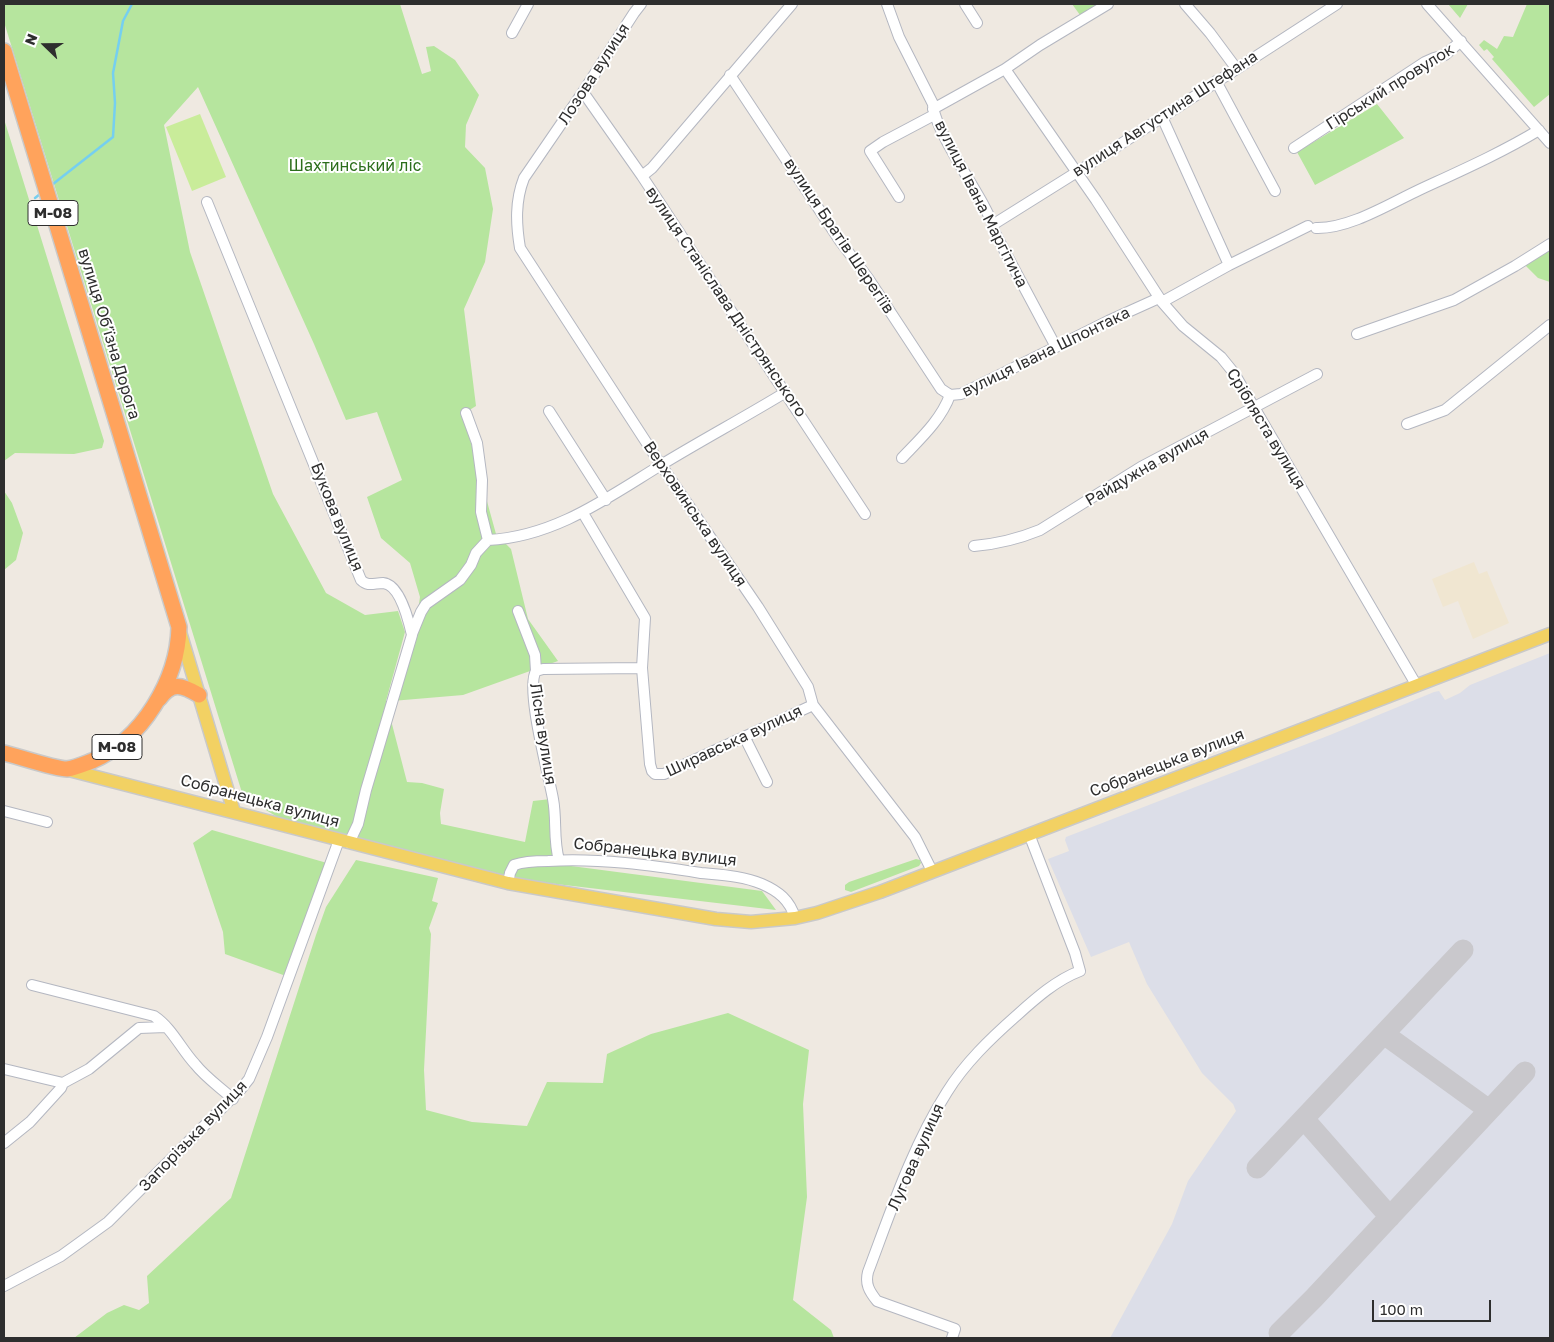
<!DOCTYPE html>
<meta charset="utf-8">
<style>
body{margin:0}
#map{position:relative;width:1554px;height:1342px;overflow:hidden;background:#efe9e1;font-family:"Golos Text",sans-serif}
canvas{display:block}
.frame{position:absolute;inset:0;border:5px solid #2e2e2e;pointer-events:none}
.north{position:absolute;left:20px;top:20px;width:50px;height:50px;-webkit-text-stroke:4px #fff;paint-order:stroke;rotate:292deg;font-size:14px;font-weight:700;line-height:20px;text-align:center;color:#2e2e2e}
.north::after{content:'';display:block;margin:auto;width:18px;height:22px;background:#2e2e2e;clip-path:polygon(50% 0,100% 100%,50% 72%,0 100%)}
.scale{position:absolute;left:1372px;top:1300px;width:119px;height:22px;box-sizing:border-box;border:2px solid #2e2e2e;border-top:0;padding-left:6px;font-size:15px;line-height:18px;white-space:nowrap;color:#2e2e2e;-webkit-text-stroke:4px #fff;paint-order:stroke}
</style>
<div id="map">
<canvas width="1554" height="1342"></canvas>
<div class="frame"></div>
<div class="north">N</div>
<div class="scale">100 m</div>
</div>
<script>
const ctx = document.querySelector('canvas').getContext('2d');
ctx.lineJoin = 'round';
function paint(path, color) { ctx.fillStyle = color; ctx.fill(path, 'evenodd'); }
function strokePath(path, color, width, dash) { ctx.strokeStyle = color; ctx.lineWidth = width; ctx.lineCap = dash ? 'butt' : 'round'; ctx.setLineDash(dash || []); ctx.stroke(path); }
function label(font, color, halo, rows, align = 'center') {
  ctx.font = font + ' "Golos Text",sans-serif'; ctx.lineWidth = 4; ctx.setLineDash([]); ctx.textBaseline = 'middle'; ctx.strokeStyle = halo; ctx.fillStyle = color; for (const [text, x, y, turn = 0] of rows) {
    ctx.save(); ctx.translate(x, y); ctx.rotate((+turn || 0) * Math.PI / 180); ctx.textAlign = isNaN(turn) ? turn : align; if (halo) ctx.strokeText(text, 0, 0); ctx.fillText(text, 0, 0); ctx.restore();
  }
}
const education = new Path2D(`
 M1474,562L1479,574L1487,571L1509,623L1473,639L1458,601L1443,607L1432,579Z`);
const airport = new Path2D(`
 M1550,653V1338H1110L1172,1224L1188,1181L1236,1111L1233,1104L1202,1073L1147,984L1129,942L1091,957L1048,859L1069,851L1065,840L1066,837L1330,735L1434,692L1439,691L1445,700L1460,693L1470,685Z`);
const green = new Path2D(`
 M4,4H400L422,74L431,71L426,47L434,46L455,60L479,95L466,125L465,147L485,168L493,209L485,262L464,309L476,406L463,414L496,534L511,549L528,619L558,661L463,695L392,701L414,638L420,597L410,563L381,538L367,497L402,480L377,412L346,420L314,344L198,87L164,125L190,252L273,494L326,593L365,615L398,611L405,632L386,701L407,782L422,783L444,789L440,813L441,824L525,842L533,801L551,799L556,864L762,891L776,910L522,880L279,818L243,796L4,22Z
 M1072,4H1098L1080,15Z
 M1448,4H1468L1460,18Z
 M1527,4H1550V94L1534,107L1492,59L1494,57L1487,49L1484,51L1479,45L1484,40L1497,49L1504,36L1513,37Z
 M1377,104L1404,138L1315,185L1297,152Z
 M4,119L104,441L102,448L74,454L15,453L4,461Z
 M1550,248V282L1538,278L1524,264Z
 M4,491L12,503L23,533L16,560L4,570Z
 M212,830L327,863L286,976L225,954L223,932L193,843Z
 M916,859L920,860L921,863L919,866L851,892L845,890V885L849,882Z
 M356,860L438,878L432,901L438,903L429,928L431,934L424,1070L426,1110L472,1122L527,1126L547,1082L603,1083L607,1054L651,1034L728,1013L809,1050L803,1104L807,1197L793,1300L831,1330L834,1338H74L107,1313L124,1305L139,1310L149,1303L147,1276L231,1198L316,935L326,907Z`);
const pitch = new Path2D(`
 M200,114L226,177L192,191L166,127Z`);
const stream = new Path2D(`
 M53,184L113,137L115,103L113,73L123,21L132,4
 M35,198L40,194`);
const taxiway = new Path2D(`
 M1384,1034L1489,1110
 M1304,1119L1390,1217
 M1257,1168L1463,950
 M1279,1333L1314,1298L1525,1072`);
const minor = new Path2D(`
 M641,4L634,13L583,92L524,178C515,201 516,224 520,248L661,465L758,607L808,687L813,705L915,837L932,871
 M887,4L899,37L933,104C933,126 972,183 984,206C988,214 993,222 994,231L1056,347
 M965,4L977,23
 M1185,4L1210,33L1236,68
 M1427,4L1550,143
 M512,33L528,4
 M1005,69L1096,200L1162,302L1183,326L1221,357L1234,373L1417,686
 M730,75L840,241L868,278L941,389L950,395
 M1216,81L1275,191
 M583,92L642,176L865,514
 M933,109L1005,69L1040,45L1108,4
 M1162,117L1229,265
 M1294,148L1425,62L1434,58L1445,55L1461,41
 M642,176L652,168L792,4
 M899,197L870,151L883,142L934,115
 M207,202L361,580C368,587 374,583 383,583C400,584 409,622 412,635L366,790L358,824L349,843
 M994,224L1093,162L1337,4
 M1316,228C1349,229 1389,204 1419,190C1460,171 1501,153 1539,130
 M1162,302L1229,265L1308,226
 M1357,334L1454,300L1515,266L1550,244
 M549,411L606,500
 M466,413L477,443L482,480L481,512L488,540
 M1407,424L1445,410L1550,325
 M902,458C920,439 941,420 950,395L961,394L1108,321L1159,298
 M583,513L645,618L642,668L650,764L652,771L655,774H664L813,705
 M974,546C997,544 1018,539 1040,530L1141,467L1317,374
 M518,611L535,655L536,671C525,688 549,776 553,799C557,820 553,840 559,860
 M412,634L421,612L426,604L460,580L471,565L476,553L488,540C554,537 607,498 661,465C702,440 745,417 786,392
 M536,671L543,669L642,668
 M745,738L767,782
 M4,811L47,822
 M508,883L510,873L514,865C525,861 537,861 548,861C599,858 651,865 701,873C721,875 743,876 762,884C778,891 790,900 795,918
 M32,985L154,1016C172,1028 181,1049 195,1064C206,1078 220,1087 233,1099
 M4,1069L63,1083
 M4,1143L30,1122L61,1088L63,1083L89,1069L139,1028L166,1027
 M4,1286L61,1256L108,1222L241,1089L249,1079L267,1037L339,840
 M952,1338L955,1329L877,1301C869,1291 865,1284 868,1272C891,1211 912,1147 947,1092C965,1063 990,1039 1016,1016C1035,999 1056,980 1080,971L1075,953L1029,834`);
const major = new Path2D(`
 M180,632L234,812
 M65,769L508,883L716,919L751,922L795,918L817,913L880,892L1550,634`);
const highway = new Path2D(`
 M4,51L179,627C178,680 142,740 92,761C84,764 75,768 67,769C55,769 17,756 4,753
 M159,699C172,681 182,685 199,695`);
const shields = [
 [53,213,50],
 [117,747,50]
];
const shieldNames = [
 ["М-08",53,213],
 ["М-08",117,747]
];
const streetNames = [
 ["Лозова вулиця",594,74,-57],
 ["Гірський провулок",1390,87,-32],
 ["вулиця Августина Штефана",1165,114,-33],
 ["вулиця Івана Маргітича",981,204,63],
 ["вулиця Братів Шерегіїв",839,236,56],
 ["вулиця Станіслава Дністрянського",726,302,56],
 ["вулиця Обʼїзна Дорога",109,334,73],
 ["вулиця Івана Шпонтака",1046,352,-26],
 ["Срібляста вулиця",1266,429,59],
 ["Райдужна вулиця",1147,467,-30],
 ["Верховинська вулиця",695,514,56],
 ["Букова вулиця",337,517,68],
 ["Лісна вулиця",543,734,81],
 ["Ширавська вулиця",734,741,-25],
 ["Собранецька вулиця",1167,763,-21],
 ["Собранецька вулиця",260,801,15],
 ["Собранецька вулиця",655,852,6],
 ["Запорізька вулиця",193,1136,-46],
 ["Лугова вулиця",916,1157,-66]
];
const parkNames = [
 ["Шахтинський ліс",355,166]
];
paint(education, '#f0e6d1');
paint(airport, '#dcdee8');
paint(green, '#b6e59e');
paint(pitch, '#c9ec9a');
strokePath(stream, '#75cff0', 2.5);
strokePath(taxiway, '#c9c8cc', 21);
strokePath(minor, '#b4b7c1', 12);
strokePath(major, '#c9c9c9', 15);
strokePath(highway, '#c9c9c9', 18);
strokePath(minor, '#fff', 10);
strokePath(major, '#f2d163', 12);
strokePath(highway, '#ffa35c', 15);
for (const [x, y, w] of shields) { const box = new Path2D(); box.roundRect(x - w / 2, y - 12.5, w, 25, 4); ctx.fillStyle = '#fff'; ctx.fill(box); strokePath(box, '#2e2e2e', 1); }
label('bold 15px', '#2e2e2e', null, shieldNames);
label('16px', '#2e2e2e', '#fff', streetNames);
label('16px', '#2c6e1b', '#fff', parkNames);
</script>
